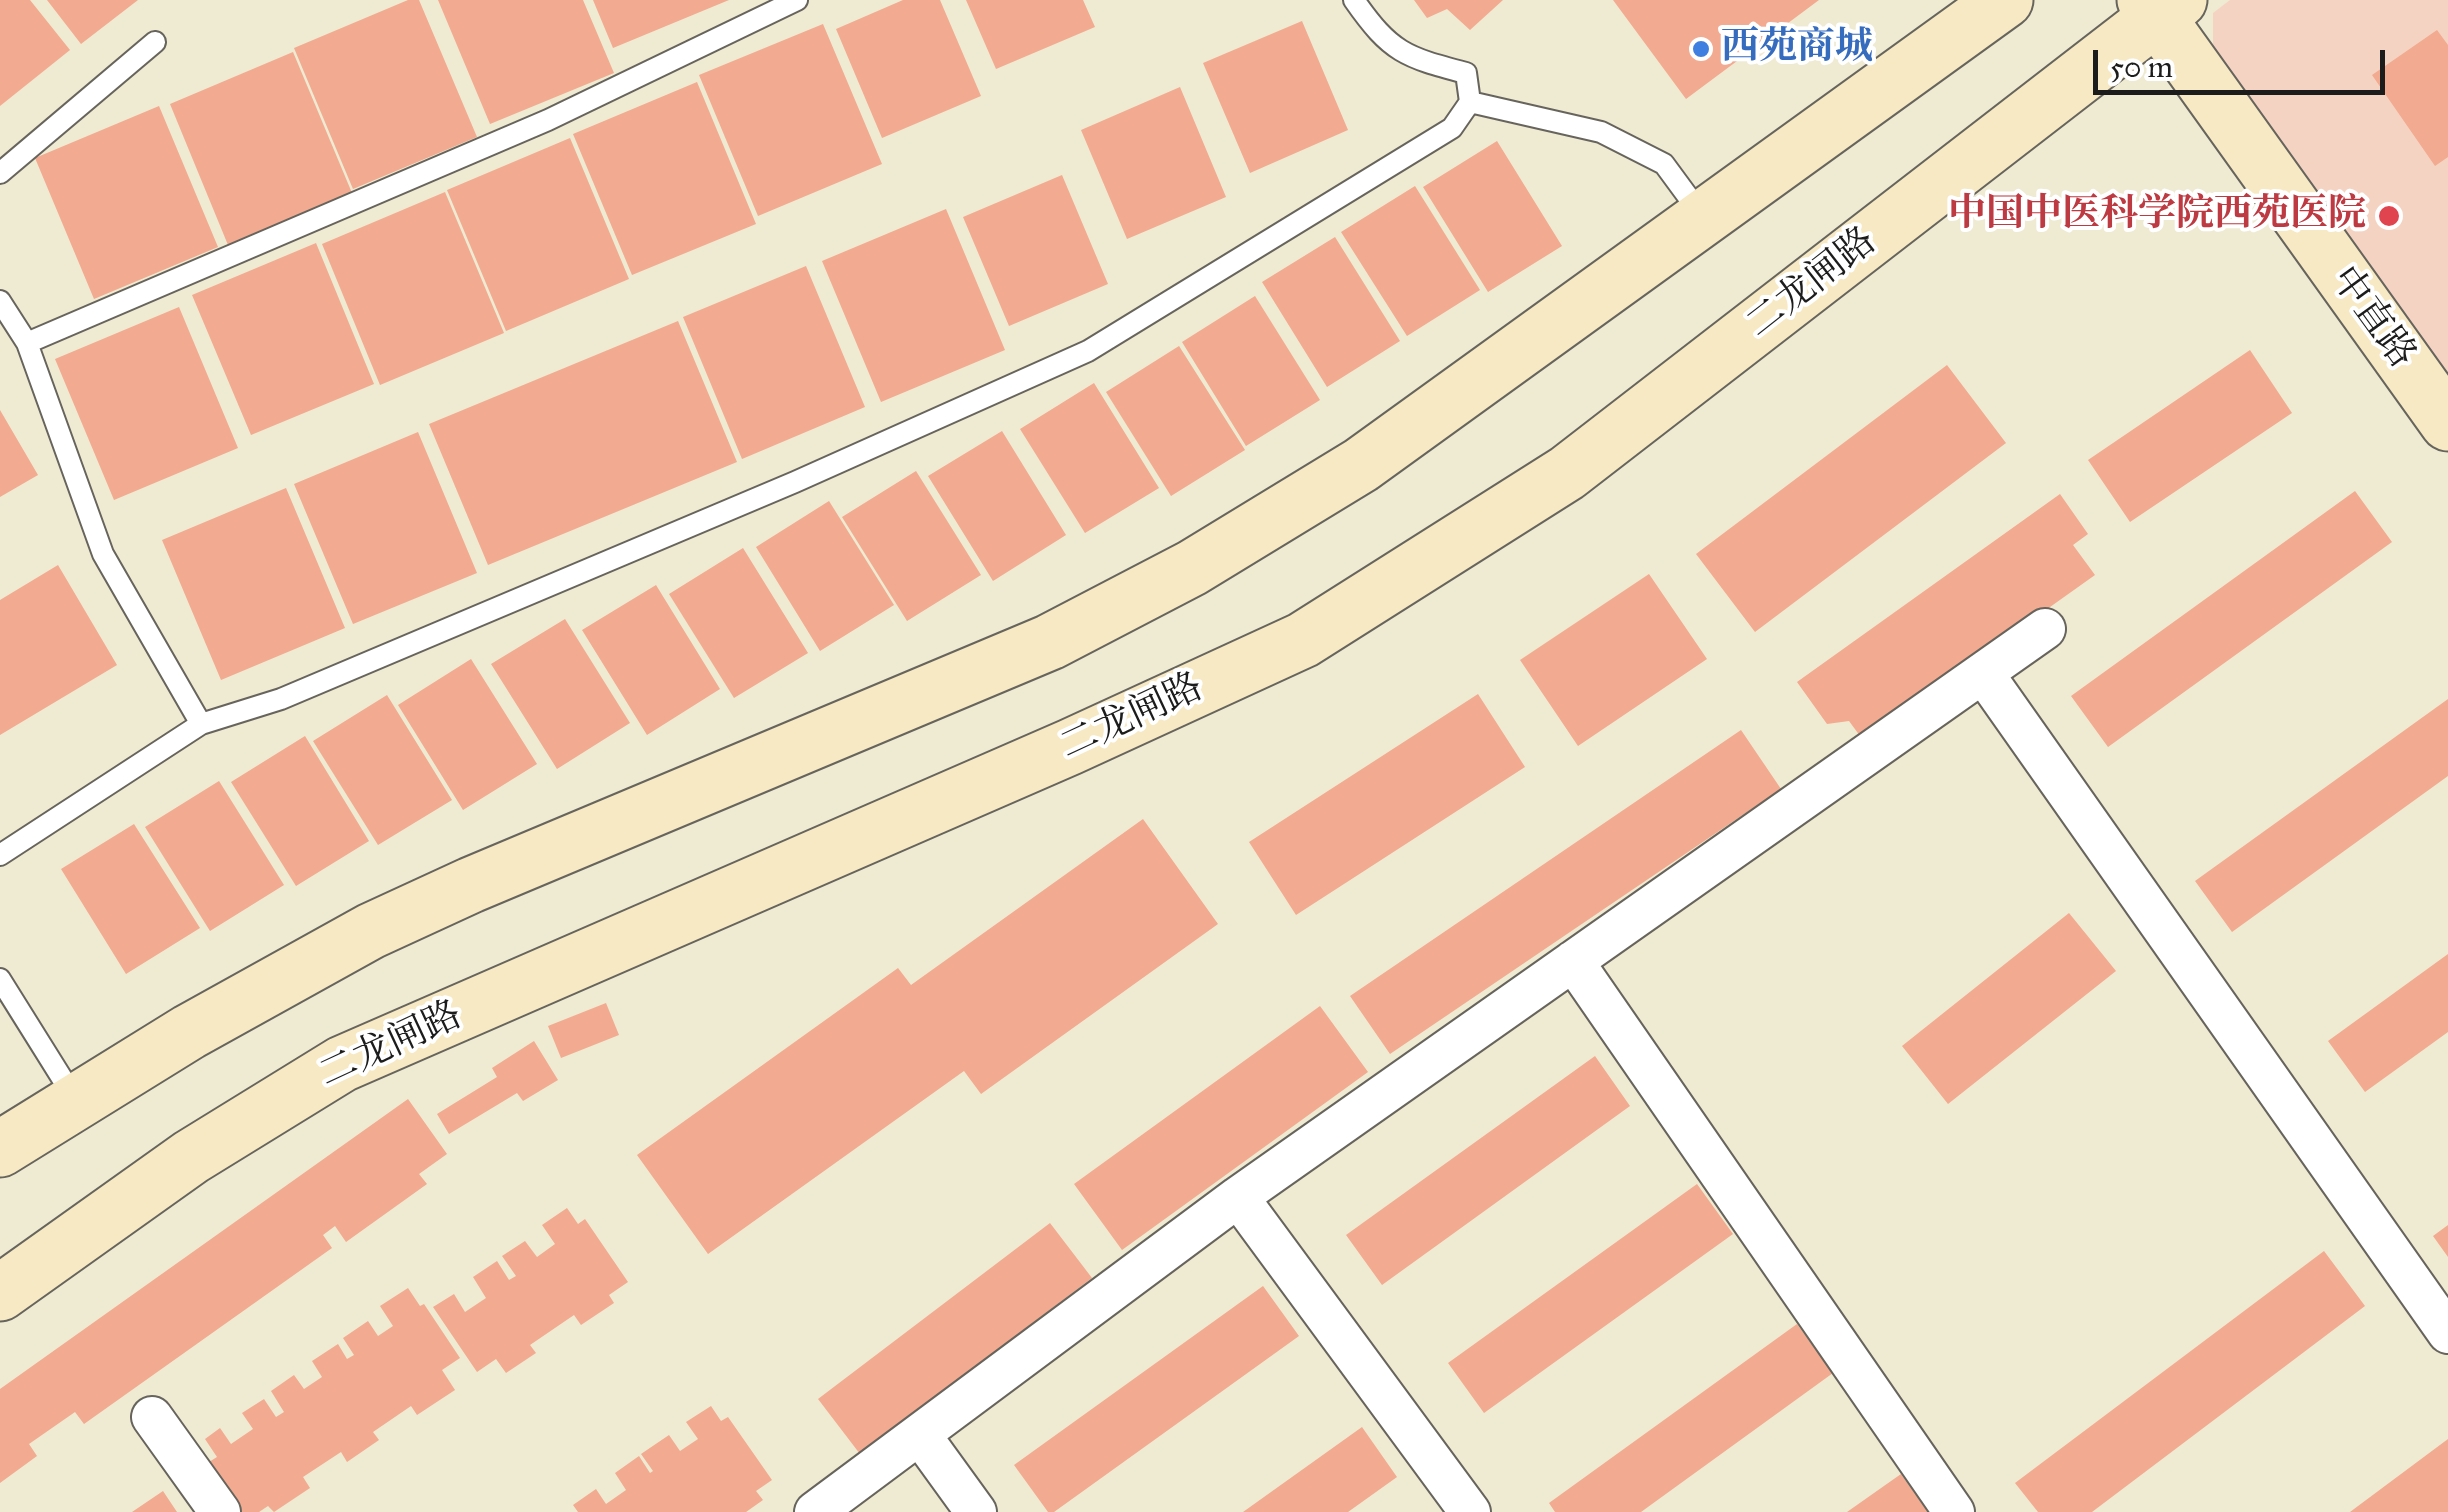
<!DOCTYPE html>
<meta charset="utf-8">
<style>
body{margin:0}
#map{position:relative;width:2448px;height:1512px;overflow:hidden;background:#efead2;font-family:"IM FELL Great Primer",serif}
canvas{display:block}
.scale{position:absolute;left:2093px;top:50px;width:292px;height:45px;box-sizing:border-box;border:5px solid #1c1c1c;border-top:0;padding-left:12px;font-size:30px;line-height:35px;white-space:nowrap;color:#1c1c1c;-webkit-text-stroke:8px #fff;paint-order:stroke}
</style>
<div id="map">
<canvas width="2448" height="1512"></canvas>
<div class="scale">50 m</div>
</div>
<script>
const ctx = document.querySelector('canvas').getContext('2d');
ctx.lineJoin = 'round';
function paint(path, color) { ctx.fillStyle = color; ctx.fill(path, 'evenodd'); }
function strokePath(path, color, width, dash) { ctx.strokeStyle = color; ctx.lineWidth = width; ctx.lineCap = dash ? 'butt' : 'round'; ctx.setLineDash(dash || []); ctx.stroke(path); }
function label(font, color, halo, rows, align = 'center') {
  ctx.font = font + ' "IM FELL Great Primer","Noto Serif SC",serif'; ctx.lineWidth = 8; ctx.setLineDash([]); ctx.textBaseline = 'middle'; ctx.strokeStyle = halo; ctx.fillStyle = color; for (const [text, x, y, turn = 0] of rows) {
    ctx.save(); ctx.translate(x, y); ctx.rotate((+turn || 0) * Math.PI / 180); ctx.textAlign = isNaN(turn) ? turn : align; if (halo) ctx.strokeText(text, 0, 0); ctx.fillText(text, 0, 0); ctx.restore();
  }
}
const built = new Path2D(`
 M2230,0H2448V379L2213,54V13Z`);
const building = new Path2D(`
 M0,0H30L70,50L0,106Z
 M47,0H138L81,44Z
 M408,0H419L477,137L353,189L294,48Z
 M438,0H583L614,73L490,124Z
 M593,0H729L613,48Z
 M903,0H940L981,96L882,138L836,29Z
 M966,0H1083L1095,27L996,69Z
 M1414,0H1503L1470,30L1447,9L1427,18Z
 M1613,0H1819L1686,99Z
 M1302,21L1348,130L1250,173L1203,63Z
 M823,24L882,164L758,216L699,75Z
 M2437,30L2448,45V157L2435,166L2372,75Z
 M293,52L352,193L228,245L170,104Z
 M697,82L756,224L632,275L573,134Z
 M1180,87L1226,197L1127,239L1081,130Z
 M159,106L218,247L94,299L35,158Z
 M570,138L629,279L506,331L447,190Z
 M1497,141L1562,246L1488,292L1423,187Z
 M1062,175L1108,284L1009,326L963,217Z
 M1415,186L1480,290L1407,336L1341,232Z
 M445,192L504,333L380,385L322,244Z
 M946,209L1005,350L881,402L822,261Z
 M1335,237L1400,341L1327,387L1262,282Z
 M316,243L374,384L251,435L192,295Z
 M806,266L865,407L742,459L683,317Z
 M1255,296L1320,400L1246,446L1182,342Z
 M179,307L238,448L114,500L55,359Z
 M678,321L737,462L488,565L429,424Z
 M1179,346L1245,450L1171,496L1106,392Z
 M2250,350L2292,413L2130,522L2088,460Z
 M1947,365L2006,443L1755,632L1696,554Z
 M1094,383L1159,488L1085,533L1020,429Z
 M0,410L38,475L0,497Z
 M1002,431L1066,535L993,581L928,476Z
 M418,432L477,573L353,624L294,484Z
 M916,471L981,575L907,621L842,517Z
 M286,488L345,628L221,680L162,540Z
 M2355,491L2392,542L2108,747L2071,696Z
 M2060,494L2088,534L2073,545L2095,575L1863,740L1849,721L1827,724L1797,682Z
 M829,501L894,605L820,651L756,547Z
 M743,548L808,653L734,698L669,594Z
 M58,565L117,665L0,735V600Z
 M1649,574L1707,659L1578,746L1520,660Z
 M656,585L720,689L647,735L582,630Z
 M565,619L630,723L557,769L491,664Z
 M471,659L537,764L463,810L398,705Z
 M1478,694L1525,767L1296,915L1249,842Z
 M387,695L452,800L378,845L313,741Z
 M2448,699V776L2232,932L2195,881Z
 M1741,730L1781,789L1390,1054L1350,996Z
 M305,736L369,841L296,886L231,782Z
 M219,781L284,885L210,931L145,827Z
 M1143,819L1218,924L981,1094L964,1071L708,1254L637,1155L898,968L911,985Z
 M134,824L200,928L126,974L61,869Z
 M2069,913L2116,971L1948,1104L1902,1046Z
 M2448,954V1032L2365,1092L2328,1041Z
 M606,1003L619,1035L561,1058L548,1026Z
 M1320,1006L1368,1072L1122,1250L1074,1184Z
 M534,1041L558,1080L523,1101L517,1093L449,1134L437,1114L497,1077L492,1068Z
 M1595,1056L1630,1106L1382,1285L1346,1235Z
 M408,1099L447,1154L419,1174L427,1184L346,1242L335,1226L323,1235L332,1248L84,1424L75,1412L29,1444L37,1456L0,1483V1389Z
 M1697,1184L1733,1234L1484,1413L1448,1363Z
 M567,1208L578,1224L585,1219L628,1282L609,1295L614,1303L581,1325L574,1315L530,1345L536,1353L506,1373L496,1359L477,1372L433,1307L454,1294L465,1312L486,1298L473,1277L497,1261L509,1280L516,1276L502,1256L525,1241L537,1257L555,1244L542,1225Z
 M1050,1223L1092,1278L860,1454L818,1399Z
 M2448,1225V1257L2433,1236Z
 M2324,1251L2365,1306L2092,1512H2038L2015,1483Z
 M1263,1286L1299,1336L1054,1512H1048L1014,1465Z
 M408,1288L420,1306L424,1304L460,1358L442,1370L455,1390L417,1415L411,1406L373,1432L379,1440L347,1462L341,1452L303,1477L310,1488L274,1512L268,1506L259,1512H242L209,1462L217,1457L205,1439L220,1428L231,1444L253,1429L242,1413L264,1399L276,1417L284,1412L271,1391L294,1375L304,1389L322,1377L312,1361L338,1344L347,1359L354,1355L343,1338L368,1321L378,1336L393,1326L380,1306Z
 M1797,1324L1833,1373L1641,1512H1555L1549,1503Z
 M711,1406L721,1421L728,1417L772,1480L756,1491L763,1500L746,1512H578L573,1505L596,1489L606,1504L626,1490L615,1473L639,1456L650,1473L653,1471L641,1454L669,1435L680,1451L698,1439L686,1422Z
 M1362,1427L1397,1477L1348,1512H1243Z
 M2448,1439V1512H2350Z
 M1901,1474L1928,1512H1847Z
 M163,1491L177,1512H132Z`);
const lane = new Path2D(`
 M1470,102L1601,132L1664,164L1703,217
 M0,173L155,42
 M0,301L27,343
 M201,724L103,554L27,343L548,120L797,0
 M0,855L201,724L281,699L795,482L1088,351L1452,128L1470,102L1466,73C1405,57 1391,53 1354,0
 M0,979L75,1099`);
const street = new Path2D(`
 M1983,673L2448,1333
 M1573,961L1954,1512
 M1238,1197L1470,1512
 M152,1417L220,1512
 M921,1436L976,1512
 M815,1512L1238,1197L2045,629`);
const secondary = new Path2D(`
 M2145,0L2448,423
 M0,1149L189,1032L371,931L471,885L1050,642L1192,568L1361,465L2005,0
 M0,1293L191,1157L342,1064L1070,747L1303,640L1567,473L2179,0`);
const markers = [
 [1701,49,10,"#3f7fe0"],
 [2389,216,12,"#e0444e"]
];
const shopNames = [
 ["西苑商城",1721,49]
];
const healthNames = [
 ["中国中医科学院西苑医院",2366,216]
];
const streetNames = [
 ["二龙闸路",1812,284,-38],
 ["中直路",2372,318,54],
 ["二龙闸路",1132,718,-25],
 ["二龙闸路",391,1046,-25]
];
paint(built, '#f5d3c2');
paint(building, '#f2aa90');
strokePath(lane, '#66645c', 24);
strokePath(street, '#66645c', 44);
strokePath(secondary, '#66645c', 59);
strokePath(lane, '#fff', 20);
strokePath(street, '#fff', 40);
strokePath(secondary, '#f6e9c3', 55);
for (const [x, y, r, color] of markers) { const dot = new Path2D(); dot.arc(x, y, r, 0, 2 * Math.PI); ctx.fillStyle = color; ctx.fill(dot); strokePath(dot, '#fff', 4); }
label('bold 38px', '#366cbe', '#fff', shopNames, 'left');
label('bold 38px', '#be3a42', '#fff', healthNames, 'right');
label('38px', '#1c1c1c', '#fff', streetNames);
</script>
